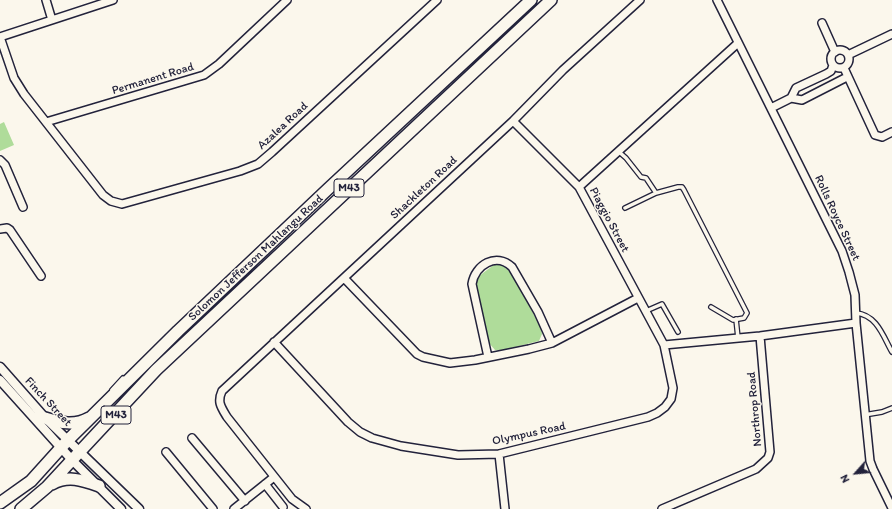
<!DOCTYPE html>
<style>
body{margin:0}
#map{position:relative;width:892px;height:509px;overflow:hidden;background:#fbf7ec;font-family:Itim,sans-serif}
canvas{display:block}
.north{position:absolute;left:836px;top:453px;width:40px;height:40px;-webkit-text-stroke:3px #fbf7ec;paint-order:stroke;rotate:243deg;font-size:11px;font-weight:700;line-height:16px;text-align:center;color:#22223b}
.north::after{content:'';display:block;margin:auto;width:14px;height:18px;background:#22223b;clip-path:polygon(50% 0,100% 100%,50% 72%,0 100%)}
</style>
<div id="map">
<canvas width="892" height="509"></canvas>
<div class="north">N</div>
</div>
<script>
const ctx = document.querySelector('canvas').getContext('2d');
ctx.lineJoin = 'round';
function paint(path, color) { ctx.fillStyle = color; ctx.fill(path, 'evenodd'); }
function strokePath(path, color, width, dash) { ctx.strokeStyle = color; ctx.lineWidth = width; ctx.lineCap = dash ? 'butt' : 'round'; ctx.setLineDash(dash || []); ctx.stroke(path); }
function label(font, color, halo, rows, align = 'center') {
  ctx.font = font + ' Itim,sans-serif'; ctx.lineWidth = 3; ctx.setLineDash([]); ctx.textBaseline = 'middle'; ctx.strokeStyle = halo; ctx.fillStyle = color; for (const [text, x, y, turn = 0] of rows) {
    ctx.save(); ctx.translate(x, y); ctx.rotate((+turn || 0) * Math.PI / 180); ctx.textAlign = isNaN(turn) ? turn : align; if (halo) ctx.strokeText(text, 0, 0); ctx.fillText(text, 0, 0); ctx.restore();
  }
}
const green = new Path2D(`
 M4,122L14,145L0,151V124Z
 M495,264H502L512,274L541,328L542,334L539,341L499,351L495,350L489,343L476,282L479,276Z`);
const service = new Path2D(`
 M618,151L626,158L641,177L646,178L656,193
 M625,208L656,193L678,187H682L684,190L747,313L744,318L733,320L711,307
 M646,311L662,304L678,332
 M856,313C877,315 883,336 892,352
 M736,319L738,338
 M112,390L123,378
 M864,415L882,412L892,408`);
const minor = new Path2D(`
 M46,0L52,20
 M113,0L0,37L14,78L24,94L103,195L111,201L122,204L240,171L258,164L272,152L437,0
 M717,0L842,251L849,272L855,295L856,323L870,461L873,469L892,508
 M822,23L835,52
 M831 59a9 9 0 1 1 18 0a9 9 0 1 1-18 0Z
 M848,55L892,34
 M844,68L875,135L882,137L892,132
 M791,98L796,88L826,74L831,71L833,65
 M771,108L791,98L802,100L847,77
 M46,122L204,75L219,64L287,0
 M0,160L5,165L23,207
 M579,187L738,43
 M0,229L7,228L10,230L41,276
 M344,278L417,354L423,357L450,363L475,360L529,349L552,343L638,298
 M274,342L348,422L360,432L372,438L401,446L458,455L499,454L648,417L657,413L665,407L671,399L673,388L664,345L579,187L513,121
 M664,345L760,336L856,323
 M488,357L472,284C475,265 496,252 512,267L538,312L552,343
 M192,438L245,501
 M166,452L213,509
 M499,454L505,509
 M265,484L283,507
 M234,509L274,477
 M306,509L292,499L227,417C221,407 217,402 222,391L513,121L563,70L640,0
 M662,509L756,469L768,458L770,452L760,336`);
const tertiary = new Path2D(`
 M0,367L45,418L139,509
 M0,380L72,460L121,509`);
const primary = new Path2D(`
 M45,418C60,423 75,426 89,418
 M52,484C68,475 82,480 99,486
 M0,503L31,481L68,440L178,331L328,189L531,0
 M21,509L47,487L72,460L156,370L551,0`);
const shields = [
 [349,188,30],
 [116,415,30]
];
const shieldNames = [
 ["M43",349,188],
 ["M43",116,415]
];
const streetNames = [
 ["Permanent Road",153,79,-17],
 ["Azalea Road",283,126,-43],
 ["Shackleton Road",424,188,-43],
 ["Rolls Royce Street",837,218,65],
 ["Piaggio Street",609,220,62],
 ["Solomon Jefferson Mahlangu Road",256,258,-43],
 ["Finch Street",48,402,47],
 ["Northrop Road",755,409,-95],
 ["Olympus Road",529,434,-12]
];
paint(green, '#afdc9a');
strokePath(service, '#22223b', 6);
strokePath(minor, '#22223b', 10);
strokePath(tertiary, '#22223b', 11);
strokePath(primary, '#22223b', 14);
strokePath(service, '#fbf7ec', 3.5);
strokePath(minor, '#fbf7ec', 7);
strokePath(tertiary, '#fbf7ec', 8);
strokePath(primary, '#fbf7ec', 11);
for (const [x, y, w] of shields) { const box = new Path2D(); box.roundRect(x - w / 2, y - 9, w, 18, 3); ctx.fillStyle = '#fbf7ec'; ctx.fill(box); strokePath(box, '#22223b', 1); }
label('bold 11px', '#22223b', null, shieldNames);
label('12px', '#22223b', '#fbf7ec', streetNames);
</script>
